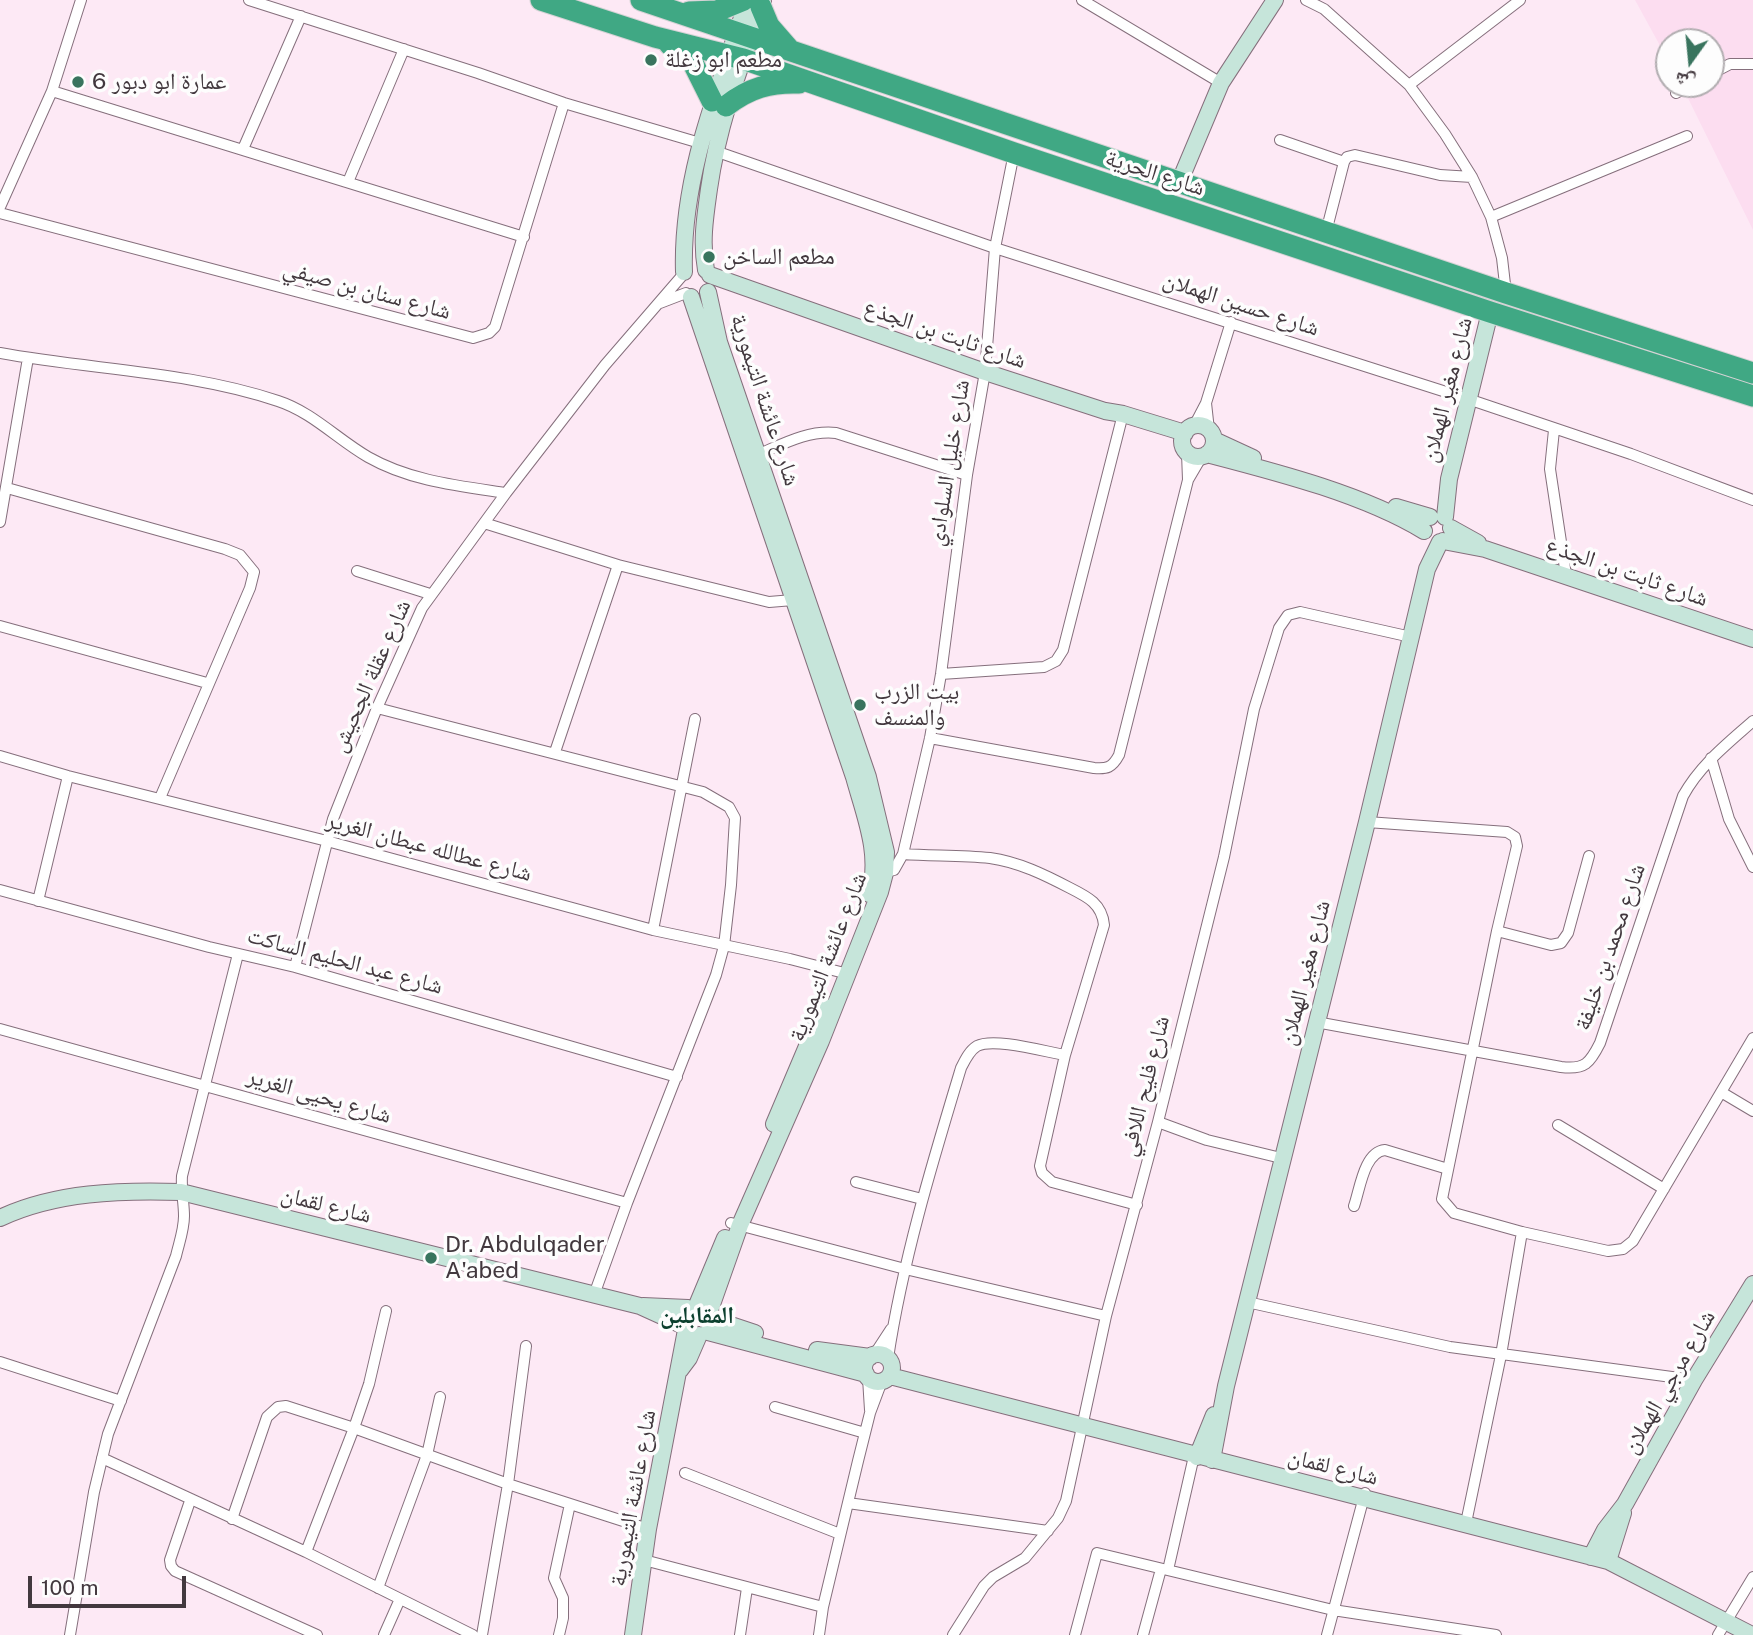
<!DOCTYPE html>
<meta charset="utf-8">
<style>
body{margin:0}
#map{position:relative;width:1753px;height:1635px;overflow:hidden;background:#fde9f5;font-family:"Public Sans","Noto Naskh Arabic",sans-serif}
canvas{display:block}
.north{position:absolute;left:1655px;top:28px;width:70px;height:70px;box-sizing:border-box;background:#fdfdfd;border:2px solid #b2aeb1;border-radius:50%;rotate:195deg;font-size:19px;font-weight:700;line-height:28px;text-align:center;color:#42383e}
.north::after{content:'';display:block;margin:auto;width:24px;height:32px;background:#39745e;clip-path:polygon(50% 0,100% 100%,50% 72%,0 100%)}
.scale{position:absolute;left:28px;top:1576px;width:158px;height:32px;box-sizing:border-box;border:4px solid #42383e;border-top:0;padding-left:9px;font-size:21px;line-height:24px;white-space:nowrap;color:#42383e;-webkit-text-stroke:5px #fdfdfd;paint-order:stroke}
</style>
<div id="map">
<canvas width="1753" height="1635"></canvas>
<div class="north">ش</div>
<div class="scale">100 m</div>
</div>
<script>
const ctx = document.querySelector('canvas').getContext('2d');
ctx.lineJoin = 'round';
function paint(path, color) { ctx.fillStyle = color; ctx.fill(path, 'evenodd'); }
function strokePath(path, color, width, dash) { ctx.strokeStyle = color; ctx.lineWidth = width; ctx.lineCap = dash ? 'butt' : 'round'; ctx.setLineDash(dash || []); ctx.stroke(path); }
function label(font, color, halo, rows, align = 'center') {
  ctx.font = font + ' "Public Sans","Noto Naskh Arabic",sans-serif'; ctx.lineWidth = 7; ctx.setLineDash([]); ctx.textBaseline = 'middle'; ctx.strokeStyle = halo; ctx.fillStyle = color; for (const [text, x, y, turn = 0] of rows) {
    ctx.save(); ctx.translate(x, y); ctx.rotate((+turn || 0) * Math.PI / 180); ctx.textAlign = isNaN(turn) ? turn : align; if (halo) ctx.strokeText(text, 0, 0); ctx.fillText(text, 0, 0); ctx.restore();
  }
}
const built = new Path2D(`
 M1635,0H1753V230L1681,84H1711V42H1669V62Z`);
const street = new Path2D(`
 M249,0L478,73L564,103L700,143
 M1082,0L1221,83
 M1306,0L1324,9L1409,85L1445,134L1472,177L1491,217L1502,258L1506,293
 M1711,74L1730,64H1753
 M1409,85L1520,0
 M52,91L524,237
 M1676,93L1693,84
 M1280,140L1344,162L1326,232
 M243,149L301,16
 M715,151L995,248L1468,399L1631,454L1753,500
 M1344,162L1347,157L1355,155L1440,175L1472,177
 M348,182L404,49
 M0,207L52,91L81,0
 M0,213L473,338L489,333L495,327L564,103
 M1491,217L1687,136
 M660,303L686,293
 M0,353C92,370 189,371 278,401C312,412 337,439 368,457C410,481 459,486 506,493
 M1206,403L1209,430
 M1194,426L1206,403L1231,322
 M1554,430L1550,469L1566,575
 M757,455C783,444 808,430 836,433L967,475
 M1188,480L1202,456
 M7,488L225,549L240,555L254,572L250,588L160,798
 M0,522L28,358
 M484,523L618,565L769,602L793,600
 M357,571L430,594
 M0,626L207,683
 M941,674L1044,667L1056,661L1063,650L1123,414
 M377,708L703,792L729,807L735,818L731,885L724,946L716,975L627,1203L594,1295
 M930,738L1094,768C1107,769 1112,768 1119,755L1188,480L1187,453
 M555,752L618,565
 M0,756L68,776L327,841L653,930L790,959L848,974
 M1711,758L1729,819L1753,867
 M1367,822L1507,832L1515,837L1517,846L1497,931L1442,1199L1454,1213L1522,1232L1608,1251L1623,1249L1633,1241L1753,1038
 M903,854C932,856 961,855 990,858C1019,862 1045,875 1070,888C1088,897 1102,904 1104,925L1065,1055L1040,1166L1042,1173L1052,1182L1137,1205
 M880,873L894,870L903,854L930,738L941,674L967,475L985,372L995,248L1014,153
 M0,890L209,947L295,967L677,1077
 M38,901L68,776
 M653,930L695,719
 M1497,931L1551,945L1561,943L1568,933L1589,856
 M295,967L333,819L377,708L422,608L506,493L605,365L681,277
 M1316,1022L1561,1067C1585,1070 1590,1063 1600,1043L1683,796C1700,765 1727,744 1753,721
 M0,1029L627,1203
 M1721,1092L1753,1111
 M1158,1122L1207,1140L1281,1158
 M1558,1125L1664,1189
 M856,1182L922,1199
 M1354,1206C1360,1189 1364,1152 1385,1150L1448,1169
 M731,1223L905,1269L1106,1316
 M1247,1302L1450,1347L1694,1380
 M874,1355L891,1329
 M888,1358C903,1259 932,1164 961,1068C965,1060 969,1051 977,1046C994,1037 1046,1052 1065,1055
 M0,1362L121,1401
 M868,1378L870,1410
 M775,1407L865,1433
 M102,1458L306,1552L473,1635
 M685,1473L840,1534
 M190,1501L170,1560L171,1566L175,1571L317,1635
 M848,1503L1048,1531
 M232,1519L267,1417L278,1407L286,1406L354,1428L508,1484L648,1529
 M1466,1523L1501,1355L1522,1232
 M306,1552L354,1428L369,1384L386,1311
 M644,1560L823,1607
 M1168,1570L1194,1456
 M378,1588L427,1455L440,1397
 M70,1635L94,1492L108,1434L176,1256C179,1243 184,1230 184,1216C184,1203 181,1190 182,1176L238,954
 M384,1635L400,1599
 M482,1635L508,1484L526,1346
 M559,1635L563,1618V1598L554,1578L570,1504
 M740,1635L747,1588
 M819,1635L823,1607L858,1461L870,1413L882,1381
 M953,1635L984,1586L993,1577L1025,1558L1058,1518L1066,1501L1106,1316L1158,1122L1224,857L1254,709L1279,628L1288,615L1300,612L1411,637
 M1075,1635L1097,1553L1333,1610L1496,1635
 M1143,1635L1161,1569
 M1327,1635L1365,1493
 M1718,1635L1753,1577`);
const secondary = new Path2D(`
 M1179,183L1221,83L1275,0
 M706,270C701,242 705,217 709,189C718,124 741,64 763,2
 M684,272C681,177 718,89 748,0
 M710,275L985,372L1105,411L1123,414L1185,433
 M708,292L719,342L868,777L886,852L885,873L880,892L821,1041L740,1225L710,1310
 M691,297L854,777C864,814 882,856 869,894
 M1182 441a16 16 0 1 1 32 0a16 16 0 1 1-32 0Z
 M1214,440L1253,458
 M1207,454C1276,472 1363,494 1424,531
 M1396,507L1430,517
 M1445,517L1449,479L1490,312
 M1451,528L1478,543
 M1443,541L1485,549L1753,639
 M774,1124L824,1006
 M0,1218C55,1192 121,1190 181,1192L640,1306L684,1326
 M697,1305L725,1238
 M643,1306L688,1308
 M713,1319L755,1333
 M708,1332L866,1374
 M817,1350L870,1357
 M864 1368a14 14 0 1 1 28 0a14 14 0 1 1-28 0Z
 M680,1370L689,1358L699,1335
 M890,1376L1608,1561L1752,1635
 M1197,1457L1214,1415
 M1212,1460L1226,1386L1367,822L1427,569L1440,542
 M1591,1557L1605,1530L1625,1504L1694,1380L1753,1284
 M1608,1561L1623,1513
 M633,1635L648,1529L686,1330`);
const highway = new Path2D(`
 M541,0L655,37L743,59L1014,153L1490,312L1753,396
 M641,0L1506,293L1753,373
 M761,7L769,26L789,49
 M689,12L717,11L744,0
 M669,44L692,61L712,101
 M726,106C749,88 770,82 799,83`);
const markers = [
 [651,60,7,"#39745e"],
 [78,82,7,"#39745e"],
 [709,257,7,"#39745e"],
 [860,705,7,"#39745e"],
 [431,1258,7,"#39745e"]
];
const poiNames = [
 ["مطعم ابو زغلة",665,60],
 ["عمارة ابو دبور 6",92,82],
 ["مطعم الساخن",723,257],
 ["بيت الزرب",874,692],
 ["والمنسف",874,718],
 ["Dr. Abdulqader",445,1245],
 ["A'abed",445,1271]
];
const streetNames = [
 ["شارع الحرية",1155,173,18],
 ["شارع سنان بن صيفي",367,290,15],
 ["شارع حسين الهملان",1241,304,18],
 ["شارع ثابت بن الجذع",945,334,19],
 ["شارع مغير الهملان",1447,390,-76],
 ["شارع عائشة التيمورية",765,400,72],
 ["شارع خليل السلوادي",949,463,-81],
 ["شارع ثابت بن الجذع",1627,572,19],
 ["شارع عقلة الجحيش",371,676,-66],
 ["شارع عطالله عبطان الغرير",429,847,15],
 ["شارع محمد بن خليفة",1610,947,-71],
 ["شارع عائشة التيمورية",828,957,-69],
 ["شارع عبد الحليم الساكت",345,961,15],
 ["شارع مغير الهملان",1305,973,-76],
 ["شارع فليح اللافي",1145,1086,-76],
 ["شارع يحيى الغرير",319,1096,16],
 ["شارع لقمان",326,1205,14],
 ["شارع مرجي الهملان",1669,1382,-60],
 ["شارع لقمان",1333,1467,14],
 ["شارع عائشة التيمورية",633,1498,-80]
];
const neighbourhoodNames = [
 ["المقابلين",697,1316]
];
paint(built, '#fcddf0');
strokePath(street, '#856f7c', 12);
strokePath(secondary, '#856f7c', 18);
strokePath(highway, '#d5d3d5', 23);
strokePath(street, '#fff', 10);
strokePath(secondary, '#c6e5da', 16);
strokePath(highway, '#40a884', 21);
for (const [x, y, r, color] of markers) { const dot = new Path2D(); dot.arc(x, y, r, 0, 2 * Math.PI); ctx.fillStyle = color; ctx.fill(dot); strokePath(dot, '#fdfdfd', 2.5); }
label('23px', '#42383e', '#fdfdfd', poiNames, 'left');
label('23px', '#42383e', '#fdfdfd', streetNames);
label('bold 24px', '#0c3f2e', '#fdfdfd', neighbourhoodNames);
</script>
